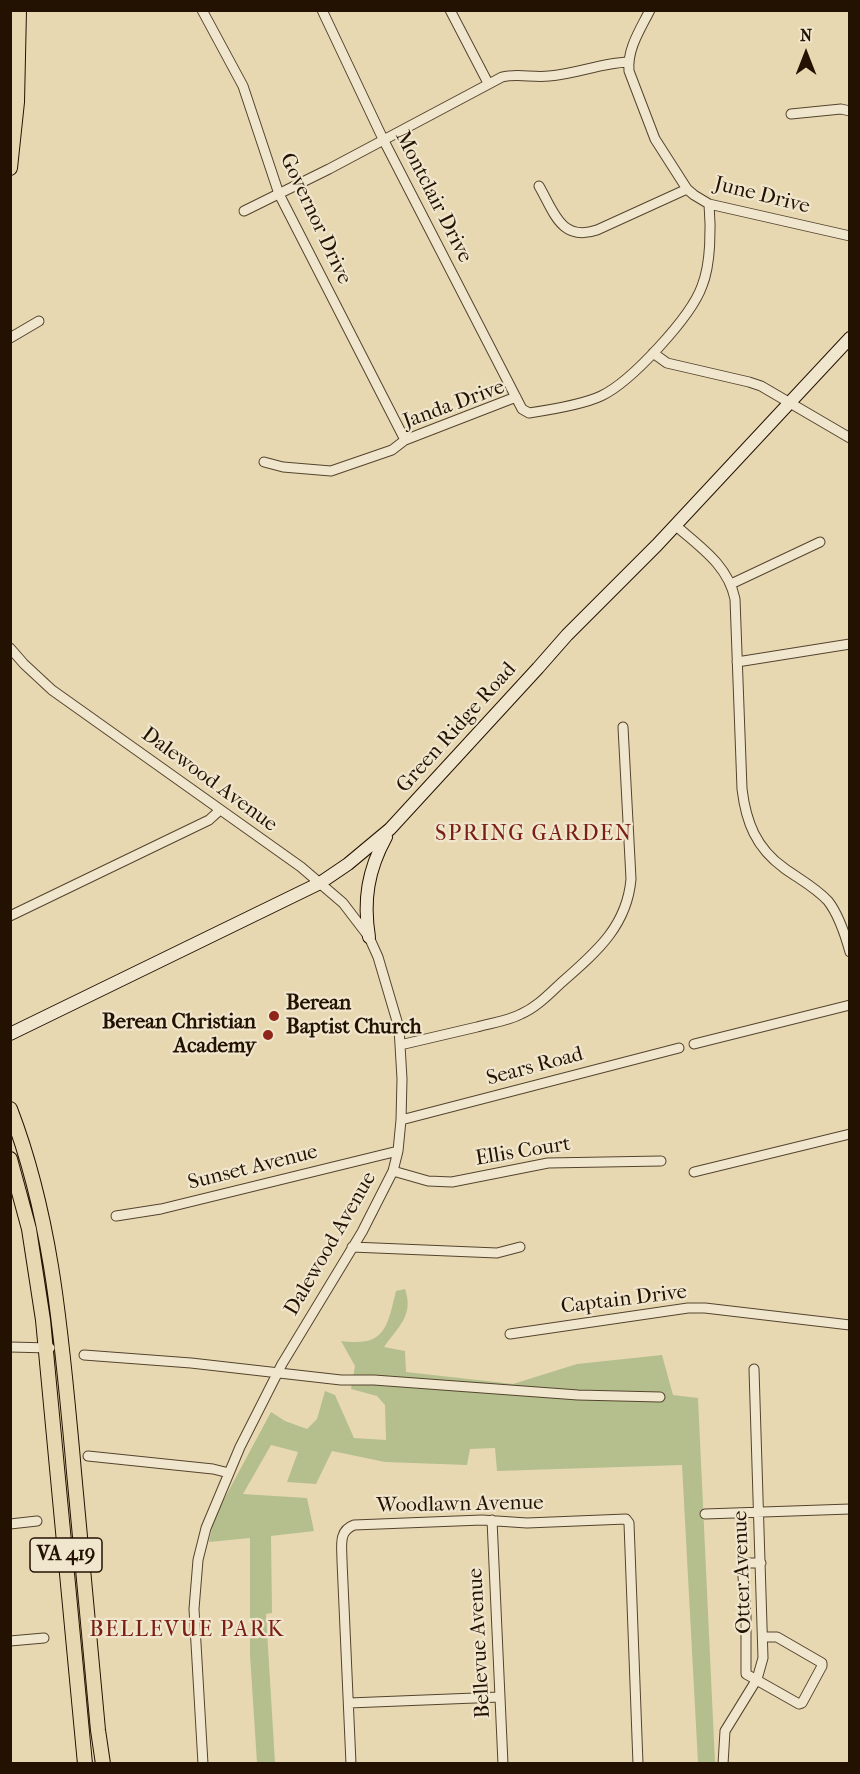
<!DOCTYPE html>
<style>
body{margin:0}
#map{position:relative;width:860px;height:1774px;overflow:hidden;background:#e8d8b2;font-family:"IM FELL French Canon",serif}
canvas{display:block}
.frame{position:absolute;inset:0;border:12px solid #231201;pointer-events:none}
.north{position:absolute;left:776px;top:24px;width:60px;height:60px;-webkit-text-stroke:4px #f0e6cd;paint-order:stroke;rotate:0deg;font-size:16px;font-weight:700;line-height:24px;text-align:center;color:#231201}
.north::after{content:'';display:block;margin:auto;width:21px;height:27px;background:#231201;clip-path:polygon(50% 0,100% 100%,50% 72%,0 100%)}
</style>
<div id="map">
<canvas width="860" height="1774"></canvas>
<div class="frame"></div>
<div class="north">N</div>
</div>
<script>
const ctx = document.querySelector('canvas').getContext('2d');
ctx.lineJoin = 'round';
function paint(path, color) { ctx.fillStyle = color; ctx.fill(path, 'evenodd'); }
function strokePath(path, color, width, dash) { ctx.strokeStyle = color; ctx.lineWidth = width; ctx.lineCap = dash ? 'butt' : 'round'; ctx.setLineDash(dash || []); ctx.stroke(path); }
function label(font, color, halo, rows, align = 'center') {
  ctx.font = font + ' "IM FELL French Canon",serif'; ctx.lineWidth = 4.5; ctx.setLineDash([]); ctx.textBaseline = 'middle'; ctx.strokeStyle = halo; ctx.fillStyle = color; for (const [text, x, y, turn = 0] of rows) {
    ctx.save(); ctx.translate(x, y); ctx.rotate((+turn || 0) * Math.PI / 180); ctx.textAlign = isNaN(turn) ? turn : align; if (halo) ctx.strokeText(text, 0, 0); ctx.fillText(text, 0, 0); ctx.restore();
  }
}
const green = new Path2D(`
 M405,1289C414,1315 399,1326 384,1347L405,1351L406,1372L513,1384L577,1364L662,1355L673,1395L698,1398L715,1763H698L682,1465L497,1471L495,1448L470,1449L467,1465L385,1462L332,1451L316,1484L287,1482L298,1452L271,1445L243,1494L307,1498L314,1531L271,1536L272,1613L266,1614L275,1763H257L250,1655V1538L209,1542L214,1518L271,1412L285,1421L307,1429L317,1419L325,1391L335,1395L354,1438L386,1440L385,1405L377,1396L351,1389L355,1366L341,1341C385,1347 387,1328 396,1291Z`);
const street = new Path2D(`
 M202,10L243,86L279,194L405,440
 M322,10L383,139L522,409L529,413C549,410 582,405 601,396C631,382 691,317 702,286C711,264 711,227 709,204
 M450,10L488,83
 M650,10C640,30 627,49 629,71L655,139L687,189L694,195L709,204L850,236
 M791,114L841,109L850,111
 M539,186C554,212 561,242 597,230L687,189
 M244,211L329,169L502,77C518,73 533,78 549,76C576,74 601,63 628,62
 M10,338L39,321
 M653,353L667,363L749,382L761,386L850,438
 M264,462L283,467L331,471L392,450L405,440L516,397
 M675,525C700,547 728,565 735,599L742,789C746,822 756,848 784,868C799,879 815,887 828,901C839,915 845,934 850,952
 M731,584L820,542
 M10,648L24,664L52,690L301,867L343,903L369,937L378,957L399,1028L402,1079L401,1120L398,1151L393,1171L362,1232L282,1364L240,1447L206,1528L198,1560L194,1609L203,1764
 M737,662L850,644
 M10,916L209,820L220,810
 M694,1044L850,1005
 M400,1045C426,1039 451,1033 477,1027C491,1023 508,1021 521,1014C537,1007 549,994 561,983C595,953 627,927 631,879L623,727
 M401,1120L679,1048
 M393,1171L428,1181L452,1182L548,1163L661,1161
 M694,1172L850,1134
 M116,1216L161,1209L398,1151
 M352,1247L497,1253L520,1247
 M510,1334L688,1308H705L850,1325
 M10,1347L50,1348
 M84,1355L191,1363L341,1380H374L578,1395L660,1397
 M88,1456L213,1469L229,1473
 M705,1514L850,1509
 M492,1520L503,1764
 M10,1524L37,1521
 M761,1563H742L746,1616V1674L799,1704L802,1703L822,1666V1663L777,1637H763
 M10,1641L44,1638
 M349,1703L500,1697
 M351,1764L342,1561C342,1546 338,1531 354,1525L482,1520L527,1523L626,1519L629,1523L638,1764
 M723,1764L725,1731L757,1679L763,1658L754,1369`);
const secondary = new Path2D(`
 M369,937C363,900 368,870 386,837
 M10,1034L320,883L348,864L390,829L538,668L567,635L657,545L850,338`);
const primary = new Path2D(`
 M10,168L17,102L19,10
 M10,1109C52,1218 61,1333 72,1449C80,1543 89,1637 98,1730L103,1764
 M10,1159L29,1229L43,1320L85,1764`);
const markers = [
 [274,1016,6,"#8f2418"],
 [268,1035,6,"#8f2418"]
];
const shields = [
 [66,1555,72]
];
const shieldNames = [
 ["VA 419",66,1555]
];
const streetNames = [
 ["June Drive",762,196,14],
 ["Montclair Drive",433,197,63],
 ["Governor Drive",315,219,65],
 ["Janda Drive",454,405,-20],
 ["Green Ridge Road",457,728,-48],
 ["Dalewood Avenue",209,780,36],
 ["Sears Road",535,1067,-15],
 ["Ellis Court",523,1152,-9],
 ["Sunset Avenue",253,1168,-14],
 ["Dalewood Avenue",331,1244,-60],
 ["Captain Drive",624,1300,-7],
 ["Woodlawn Avenue",460,1505,-1],
 ["Otter Avenue",743,1572,-92],
 ["Bellevue Avenue",480,1643,-93]
];
const poiNames = [
 ["Berean",286,1004],
 ["Baptist Church",286,1028],
 ["Berean Christian",256,1023,"right"],
 ["Academy",256,1047,"right"]
];
const neighbourhoodNames = [
 ["SPRING GARDEN",534,835],
 ["BELLEVUE PARK",187,1631]
];
paint(green, '#b4bf8d');
strokePath(street, '#54442d', 11);
strokePath(secondary, '#231201', 14);
strokePath(primary, '#231201', 16);
strokePath(street, '#f0e6cd', 9);
strokePath(secondary, '#f0e6cd', 12);
strokePath(primary, '#e8d8b2', 14);
for (const [x, y, r, color] of markers) { const dot = new Path2D(); dot.arc(x, y, r, 0, 2 * Math.PI); ctx.fillStyle = color; ctx.fill(dot); strokePath(dot, '#f0e6cd', 2); }
for (const [x, y, w] of shields) { const box = new Path2D(); box.roundRect(x - w / 2, y - 17, w, 34, 4.5); ctx.fillStyle = '#f0e6cd'; ctx.fill(box); strokePath(box, '#231201', 1.5); }
label('bold 20px', '#231201', null, shieldNames);
label('21px', '#231201', '#f0e6cd', streetNames);
label('bold 21px', '#231201', '#f0e6cd', poiNames, 'left');
ctx.letterSpacing = '1.5px';
label('22px', '#7a1f14', '#f0e6cd', neighbourhoodNames);
ctx.letterSpacing = '0px';
</script>
